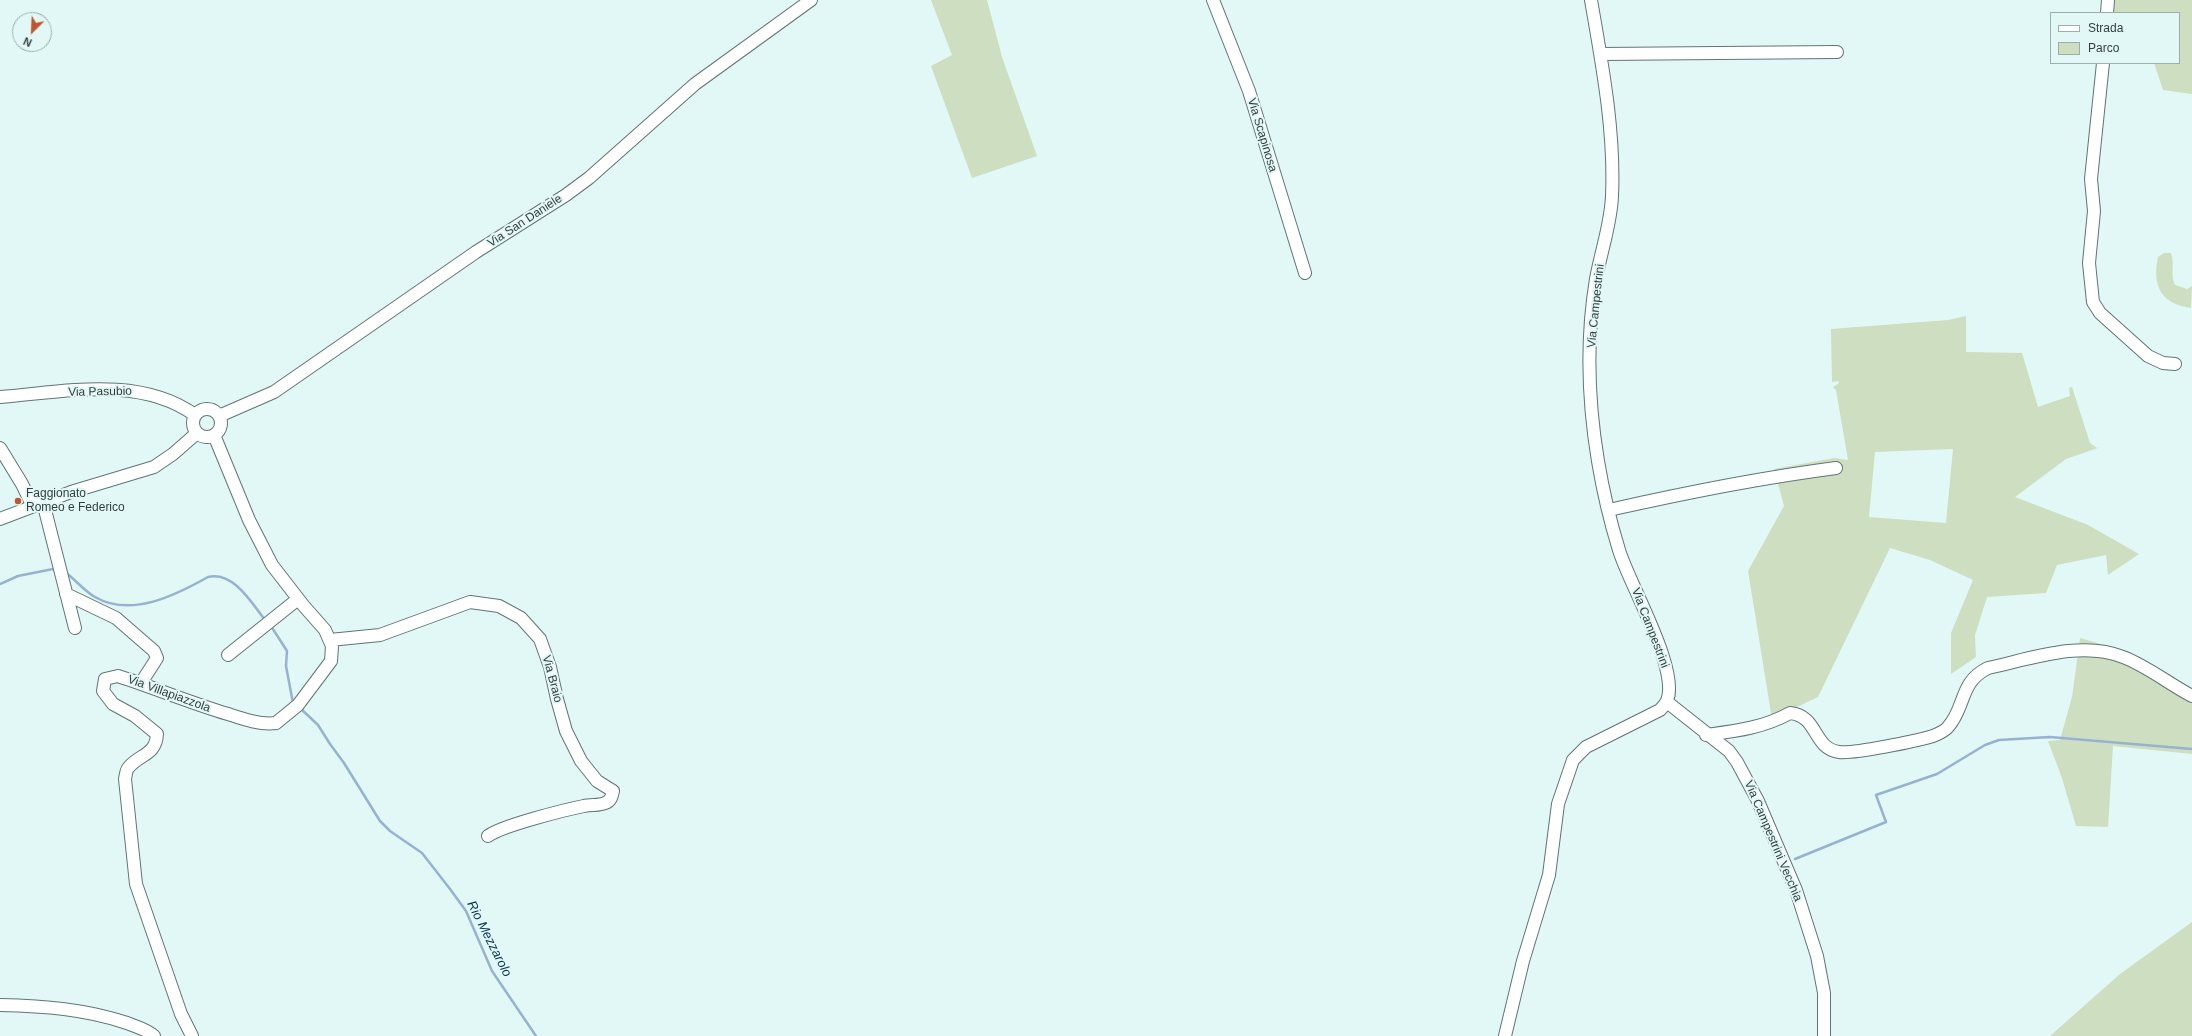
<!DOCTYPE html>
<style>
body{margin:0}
#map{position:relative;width:2192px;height:1036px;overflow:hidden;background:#e1f8f6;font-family:Arial,sans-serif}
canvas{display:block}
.legend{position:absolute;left:2050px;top:12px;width:130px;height:52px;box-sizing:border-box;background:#e1f8f6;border:1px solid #9caeac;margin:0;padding:5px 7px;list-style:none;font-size:12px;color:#353e3d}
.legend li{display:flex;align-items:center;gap:8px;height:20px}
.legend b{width:20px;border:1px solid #9caeac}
.north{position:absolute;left:12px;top:12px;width:40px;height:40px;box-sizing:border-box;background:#e1f8f6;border:1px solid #9caeac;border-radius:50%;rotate:204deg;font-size:11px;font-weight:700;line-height:16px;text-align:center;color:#353e3d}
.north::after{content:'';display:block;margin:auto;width:14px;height:18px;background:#be572d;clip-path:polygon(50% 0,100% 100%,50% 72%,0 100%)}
</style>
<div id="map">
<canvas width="2192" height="1036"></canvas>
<ul class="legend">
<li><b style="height:5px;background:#fff"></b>Strada</li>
<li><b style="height:11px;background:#cedec0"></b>Parco</li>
</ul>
<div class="north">N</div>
</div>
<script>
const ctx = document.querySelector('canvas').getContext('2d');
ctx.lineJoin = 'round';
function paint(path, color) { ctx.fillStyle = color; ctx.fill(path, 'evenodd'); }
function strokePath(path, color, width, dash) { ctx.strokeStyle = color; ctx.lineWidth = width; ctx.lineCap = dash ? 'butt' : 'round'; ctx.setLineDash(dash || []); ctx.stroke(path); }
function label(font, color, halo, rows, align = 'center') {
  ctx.font = font + ' Arial,sans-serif'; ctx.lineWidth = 4; ctx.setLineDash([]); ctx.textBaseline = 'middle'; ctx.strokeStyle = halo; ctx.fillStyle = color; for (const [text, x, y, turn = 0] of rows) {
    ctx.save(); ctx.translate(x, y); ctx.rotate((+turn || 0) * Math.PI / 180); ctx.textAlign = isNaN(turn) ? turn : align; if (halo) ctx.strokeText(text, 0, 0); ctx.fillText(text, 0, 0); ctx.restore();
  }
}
const green = new Path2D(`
 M931,0H987L1002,57L1037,156L972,178L931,66L952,55Z
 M2106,0H2192V94L2163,90L2154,63H2179V13H2106Z
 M2164,253H2171C2175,264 2170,275 2175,285L2187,289L2192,286L2191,308C2161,304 2152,286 2158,257Z
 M1966,316V352L2022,353L2038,407L2070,396L2069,388L2072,387L2090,443L2097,448L2101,447L2066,459L2015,497L2088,525L2139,554L2108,575L2106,555L2057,565L2046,593L1987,597L1975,635L1976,657L1951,674V633L1973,580L1930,560L1890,548L1818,697L1772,719L1748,571L1784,506L1774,469L1834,458L1848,460L1836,390L1833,387L1838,384L1839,381L1832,382L1831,329L1948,320ZM1953,449L1946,523L1869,517L1875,452Z
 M2080,638L2111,647L2192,693V754L2113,746L2108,827L2076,826L2062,778L2048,741L2060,740L2072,697Z
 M2192,922V1036H2050L2120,974Z`);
const stream = new Path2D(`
 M65,572C76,580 84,591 95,597C131,618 176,595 208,577C233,571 251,602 265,620
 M0,584L18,576L53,569
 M271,626L287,651L286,666L293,703
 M300,708L318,725L330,744L344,763L380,821L390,831L422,853L450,889L466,911L492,971L536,1036
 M1795,859L1886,822L1876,795L1937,774L1985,745L1999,740L2050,737L2192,749`);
const minor = new Path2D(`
 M1213,0L1249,91L1305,273
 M2107,13L2108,0
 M1601,54L1837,52
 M2103,63L2091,179L2094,211L2089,263L2093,302L2100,313L2148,356L2163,363L2175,364
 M0,397C64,392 139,375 195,415
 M193 423a14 14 0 1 1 28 0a14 14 0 1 1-28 0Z
 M219,416L274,392L476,252L566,195L589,178L695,84L811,0
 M0,448L22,484L32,505
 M43,502L75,628
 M1609,510C1684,493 1759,478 1836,468
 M0,519L71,492L154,467L173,454L197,433
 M66,594L116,618L154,651L157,658L141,683
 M330,640L380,635L470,602L499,606L521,618L540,639L550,667L557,699L566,731L581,761L597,781L613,791C612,796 611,801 605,803C599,806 591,804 584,806C564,810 501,826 488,836
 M228,655L298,599
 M1667,702L1729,751L1737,762L1758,801L1796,890L1817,956L1824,993V1036
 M1706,735C1736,731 1763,728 1790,713C1819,716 1812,748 1839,752C1854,754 1916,741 1933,736C1938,734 1945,731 1948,727C1966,707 1959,682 1988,668C2030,659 2081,640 2123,657C2147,666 2169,684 2192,696
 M0,1005C44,1006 85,1009 127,1023C137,1027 146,1029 154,1036
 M192,1036L181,1014L136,884L125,779C126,775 126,769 129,767C140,754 156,755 157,734L135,716L113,704L103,691L105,679L118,676C155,688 191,703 228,714C243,719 260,725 276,723L298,705L331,661L332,646L325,630L303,605L272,565L249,520L214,435
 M1505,1036L1523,961L1549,875L1558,804L1573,760L1586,747L1660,710C1662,708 1665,705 1667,701C1680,669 1629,584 1619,550C1610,521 1603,491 1598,461C1588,401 1586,339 1596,279C1601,251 1611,224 1612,196C1615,131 1602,64 1591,0`);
const markers = [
 [18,501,4,"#be572d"]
];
const streetNames = [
 ["Via Scapinosa",1262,135,73],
 ["Via San Daniele",525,221,-33],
 ["Via Campestrini",1596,306,-84],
 ["Via Pasubio",100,392,-1],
 ["Via Campestrini",1650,628,69],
 ["Via Braio",552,679,75],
 ["Via Villapiazzola",169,694,20],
 ["Via Campestrini Vecchia",1773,841,67]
];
const poiNames = [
 ["Faggionato",26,494],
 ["Romeo e Federico",26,508]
];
const waterNames = [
 ["Rio Mezzarolo",489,939,63]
];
paint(green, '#cedec0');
strokePath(stream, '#97b2d0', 2.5);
strokePath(minor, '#617573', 14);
strokePath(minor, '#fff', 12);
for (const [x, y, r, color] of markers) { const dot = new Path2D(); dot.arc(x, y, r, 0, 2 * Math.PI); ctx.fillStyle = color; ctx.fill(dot); strokePath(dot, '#e1f8f6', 1.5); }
label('12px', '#353e3d', '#e1f8f6', streetNames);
label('12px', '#353e3d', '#e1f8f6', poiNames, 'left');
label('italic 13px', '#063259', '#e1f8f6', waterNames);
</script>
